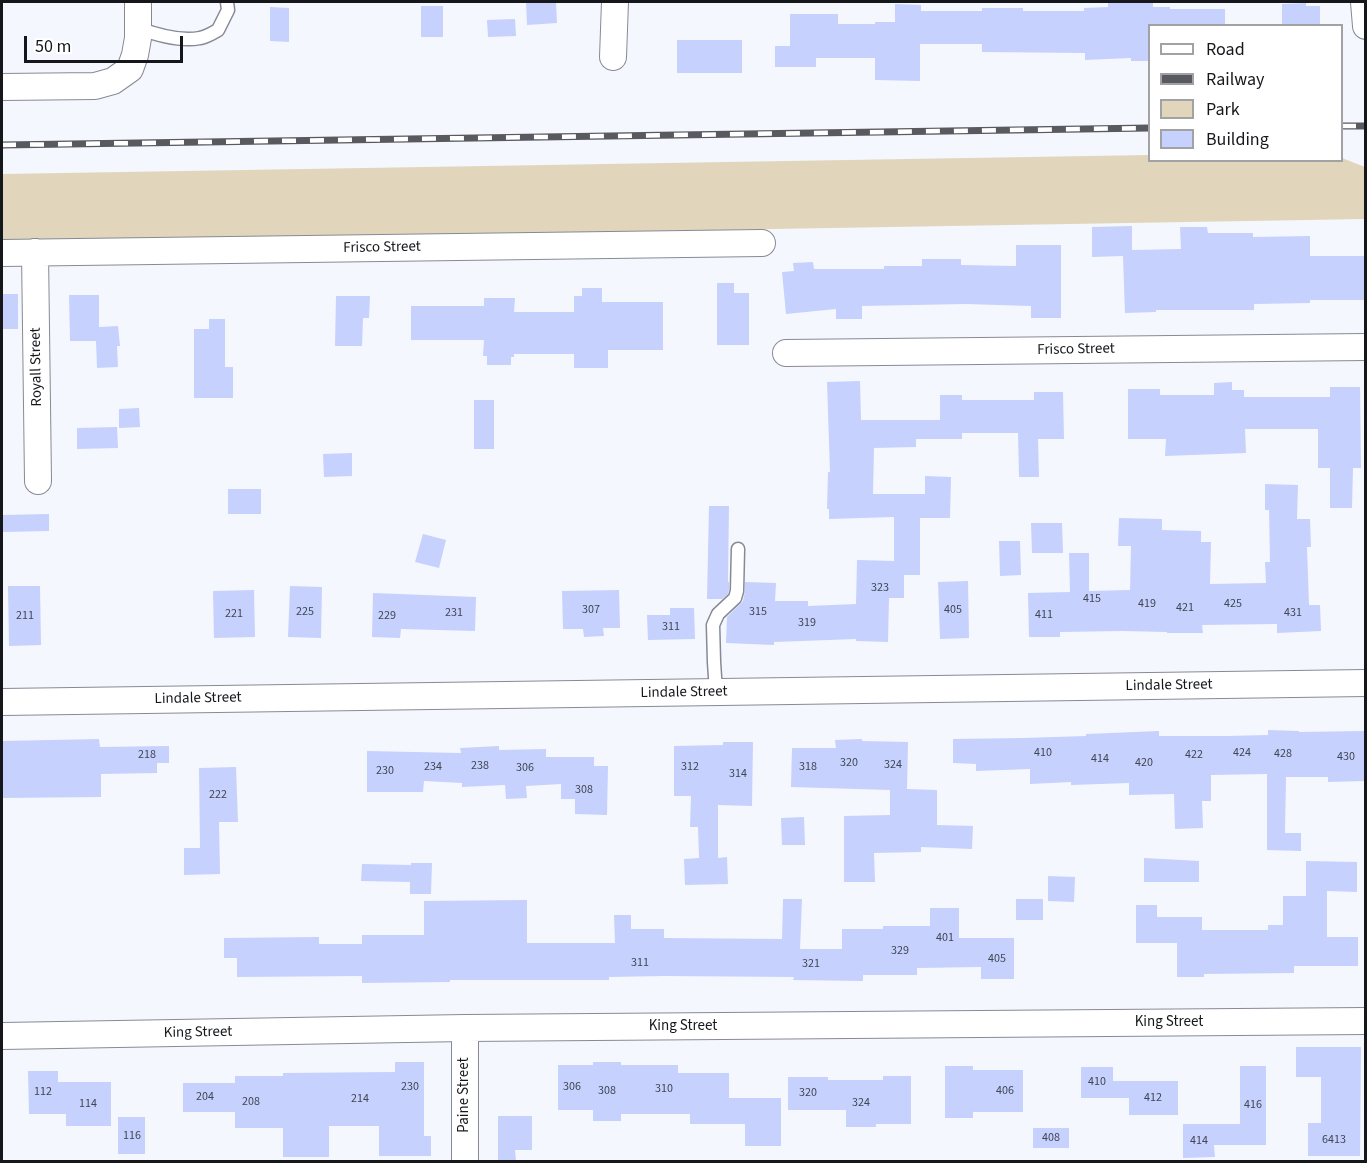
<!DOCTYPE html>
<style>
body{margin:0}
#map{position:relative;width:1367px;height:1163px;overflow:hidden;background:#f5f7fe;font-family:"Source Sans 3",sans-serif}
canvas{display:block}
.frame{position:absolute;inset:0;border:3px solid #15171b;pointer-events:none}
.legend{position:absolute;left:1148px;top:24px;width:195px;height:138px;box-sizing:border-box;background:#fff;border:2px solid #a1a2a4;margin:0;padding:8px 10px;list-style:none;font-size:18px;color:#15171b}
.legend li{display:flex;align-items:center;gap:12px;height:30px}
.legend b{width:30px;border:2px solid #a1a2a4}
.scale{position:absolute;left:24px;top:36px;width:159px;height:27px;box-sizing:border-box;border:3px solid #15171b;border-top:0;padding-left:8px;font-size:18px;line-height:21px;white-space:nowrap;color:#15171b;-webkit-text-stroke:4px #fff;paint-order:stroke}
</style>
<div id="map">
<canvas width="1367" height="1163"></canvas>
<div class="frame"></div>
<ul class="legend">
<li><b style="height:8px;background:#fff"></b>Road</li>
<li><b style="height:8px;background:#585a5f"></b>Railway</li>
<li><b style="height:16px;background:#e1d6bb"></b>Park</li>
<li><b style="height:16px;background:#c6d1fd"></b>Building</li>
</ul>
<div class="scale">50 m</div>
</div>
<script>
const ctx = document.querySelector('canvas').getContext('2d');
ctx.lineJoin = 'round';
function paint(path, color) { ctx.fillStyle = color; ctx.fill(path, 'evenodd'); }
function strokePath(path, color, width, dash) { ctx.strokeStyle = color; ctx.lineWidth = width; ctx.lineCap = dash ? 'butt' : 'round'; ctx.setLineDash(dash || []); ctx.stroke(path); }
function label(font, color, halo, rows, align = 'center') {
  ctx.font = font + ' "Source Sans 3",sans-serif'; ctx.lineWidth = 5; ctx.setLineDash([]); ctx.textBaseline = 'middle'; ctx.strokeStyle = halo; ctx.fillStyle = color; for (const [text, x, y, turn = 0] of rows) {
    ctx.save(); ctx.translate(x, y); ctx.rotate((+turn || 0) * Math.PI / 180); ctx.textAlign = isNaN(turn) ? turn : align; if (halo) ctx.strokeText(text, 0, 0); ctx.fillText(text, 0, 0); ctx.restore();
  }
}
const green = new Path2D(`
 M1149,155L1150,160H1342V158L1365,167L1366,219L2,242V174Z`);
const building = new Path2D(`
 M526,2H556L557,23L527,25Z
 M1108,2H1153V7H1170V9H1225V26H1149V61H1131V58L1085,60V53L982,52V44H920V81L875,80V58H816V67H775V46H790V14H838V24H875V22H895V4L921,5V11H982V8H1023V11H1084V8L1108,7Z
 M1306,3V6H1320V26H1282V4Z
 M421,6H443V37H421Z
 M270,7L289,8V42L270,41Z
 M515,19L516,36L488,37L487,20Z
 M677,40H742V73H677Z
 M1132,226V250L1181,249L1180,227H1207L1208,233H1253V237L1310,236V256H1365V300H1310V303L1254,304V310H1156V312L1125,313L1123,256L1092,257V227Z
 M1016,245H1061V318H1031V306L966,304L862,306V319H836V309L786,314L782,272L794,271L793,263L813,262L814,269H884V266H922V259H961V265L1016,266Z
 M717,283H734V293H749V345H717Z
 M582,288H602V302H663V350H608V368H574V354H514V357H511V365H487V356H483L484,340H411V306H484V298H515L514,312H574V296H582Z
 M2,294H18V329H2Z
 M69,295H99V327L118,326L120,346H117L118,367L97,368L96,341H70Z
 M336,296H370L369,318H363L362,346H335Z
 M209,319H225V367H233V398H194V329H209Z
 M860,381L861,420H940V395H962V400H1034V392H1063L1064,439H1038L1039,477H1019L1018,433H962V439H916V447L874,448L873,494H925V476L951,477L950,518H920V575H904V598H889L888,642L856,641V639L774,642V645L726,643L727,617L743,601L745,591V582L776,583L775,601H808V606L856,604L857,560L894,561V517L829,519V509H827L828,472H830L827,382Z
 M1232,382V390H1244V397H1330V387H1360L1361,468H1353L1352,508H1330V468H1318V429H1245L1246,453L1165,456L1166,439H1128V389H1160V395H1214V383Z
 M474,400H494V449H474Z
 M139,408L140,427L119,428V409Z
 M117,427L118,448L77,449V428Z
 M352,453V476L324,477L323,454Z
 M1265,484L1298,485L1297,519H1310L1311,547H1307L1309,605H1320L1321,631L1277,633V624L1202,625L1203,633H1167V632L1122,631L1060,632V637H1029L1028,593L1070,592L1069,553H1089V591L1130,590L1131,546H1118L1119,518L1162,519V530L1201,531V542H1211L1210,584L1266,583L1265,562H1270L1269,510H1265Z
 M228,489H261V514H228Z
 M709,506H729L728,582H729V590L728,594L722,599H707Z
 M49,514V531L2,532V515Z
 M1031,523H1062L1063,553H1032Z
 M423,534L446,540L439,568L415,562Z
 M999,541H1020L1021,575L1000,576Z
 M968,581L969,638L940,639L938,582Z
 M8,586H40L41,645L9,646Z
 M290,586L322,587L321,638L288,637Z
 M254,590L255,637L214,638L213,591Z
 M619,590L620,628H603L604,636L584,637L583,629H563L562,591Z
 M373,593L476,597L475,631L401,629L400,638L372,637Z
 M670,608H694L695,639L648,640L647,615H670Z
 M1268,730L1299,731V732L1365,731V781L1328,782V777H1286L1285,833H1301V851L1267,850V774L1211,775V801H1202L1203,828L1175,829L1174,794L1129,795V783L1071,785V782L1030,784V769L976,771V764L953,763V739L1023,738L1086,736V734L1159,731V736H1227L1268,735Z
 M99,739L100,747L169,746V763H157V773L101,774V797L2,798V741Z
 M862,739V741L908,742L907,789L937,790V825L973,826L972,849L921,847V852L874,853L875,882H844V816L890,815V790L791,787L792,748H836L835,740Z
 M723,742H753L752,806L718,805V858L727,857L728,884L685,885L684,859L699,858L698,827H690L691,796H674V746L723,745Z
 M499,746V750L546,749V757H594V766H608L607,815L575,814V799H561V784L526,786L527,798L506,799L505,785L462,787V783L424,781L423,792H367V751L461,753L460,748Z
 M236,767L238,822H219L220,874L184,875V848H200L199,768Z
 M804,817L805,845H782L781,818Z
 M1144,858L1199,861V882H1144Z
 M1306,861L1357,862V892L1327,891V937H1358V966H1294V973L1204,974V977H1177V943H1136V905H1157V917H1202V930H1268V925H1283V896H1306Z
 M411,863H432L431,894H410V882L361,881L362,864L411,865Z
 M1048,876L1075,877L1074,902L1048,901Z
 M783,899H802L800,949H842V929H883V926H930V908H959V938H1014V979H981V967L917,968V975H863V981L793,980L794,977L664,976L609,977V980H450V982L362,983V976L237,977V958H224V938L319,937V944H362V935H424V901L527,900V943H615L614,915H631V929H664V938L782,939Z
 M1016,899H1043V920H1016Z
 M1296,1047H1361L1360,1156H1308V1123H1321V1077H1296Z
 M395,1062H424V1136H431V1156H379V1126H329V1157H283V1128H235V1112H183V1083H235V1076H283V1073L395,1072Z
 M593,1062H621V1065H678V1073H729V1098H781V1146H745V1124H690V1114H621V1121H593V1110H558V1065H593Z
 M945,1066H973V1070H1023V1112H973V1118H945Z
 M1240,1066H1266V1145H1214L1215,1157L1183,1158V1124H1240Z
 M1081,1067H1113V1081H1178V1115H1129V1098H1081Z
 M28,1071H58V1082H111V1126H66V1114H29Z
 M883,1076H911V1124H876V1127H846V1110H788V1077H828V1080H883Z
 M498,1116H532V1150H515L516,1161H498Z
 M118,1117H145V1154H118Z
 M1033,1128H1069V1148H1033Z`);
const service = new Path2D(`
 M138,28C157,35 180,42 200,38C206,37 213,33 218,30L228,10L227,2
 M716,692L714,662L713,625L718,614L735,598L737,591L738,549`);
const minor = new Path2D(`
 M1364,2L1366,26
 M613,57L615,2
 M2,87L95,86L113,81L130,69L135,55L138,38V2
 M35,252L38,481
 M2,253L762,243
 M786,353L1366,347
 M2,702L1366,683
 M465,1028V1162
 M2,1036L465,1028L1366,1021`);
const rail = new Path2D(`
 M1342,126H1366
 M2,145L1150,128`);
const numberNames = [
 ["323",880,588],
 ["415",1092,599],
 ["419",1147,604],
 ["425",1233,604],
 ["421",1185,608],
 ["307",591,610],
 ["405",953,610],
 ["225",305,612],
 ["315",758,612],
 ["231",454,613],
 ["431",1293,613],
 ["221",234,614],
 ["411",1044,615],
 ["211",25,616],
 ["229",387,616],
 ["319",807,623],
 ["311",671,627],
 ["410",1043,753],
 ["424",1242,753],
 ["428",1283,754],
 ["218",147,755],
 ["422",1194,755],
 ["430",1346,757],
 ["414",1100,759],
 ["320",849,763],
 ["420",1144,763],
 ["324",893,765],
 ["238",480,766],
 ["234",433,767],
 ["312",690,767],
 ["318",808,767],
 ["306",525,768],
 ["230",385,771],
 ["314",738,774],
 ["308",584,790],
 ["222",218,795],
 ["401",945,938],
 ["329",900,951],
 ["405",997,959],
 ["311",640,963],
 ["321",811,964],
 ["410",1097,1082],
 ["230",410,1087],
 ["306",572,1087],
 ["310",664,1089],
 ["308",607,1091],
 ["406",1005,1091],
 ["112",43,1092],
 ["320",808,1093],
 ["204",205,1097],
 ["412",1153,1098],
 ["214",360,1099],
 ["208",251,1102],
 ["324",861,1103],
 ["114",88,1104],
 ["416",1253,1105],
 ["116",132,1136],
 ["408",1051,1138],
 ["6413",1334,1140],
 ["414",1199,1141]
];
const streetNames = [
 ["Frisco Street",382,248,-1],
 ["Frisco Street",1076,350,-1],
 ["Royall Street",37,367,-91],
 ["Lindale Street",1169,686,-1],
 ["Lindale Street",684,693,-1],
 ["Lindale Street",198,699,-1],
 ["King Street",1169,1023],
 ["King Street",683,1027],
 ["King Street",198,1033,-1],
 ["Paine Street",465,1095,-90]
];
paint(green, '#e1d6bb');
paint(building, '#c6d1fd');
strokePath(service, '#878a95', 15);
strokePath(minor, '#878a95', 28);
strokePath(service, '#fff', 12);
strokePath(minor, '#fff', 26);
strokePath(rail, '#585a5f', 7);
strokePath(rail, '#fff', 4.5, [14]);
label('12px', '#414654', null, numberNames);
label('15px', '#15171b', '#fff', streetNames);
</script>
